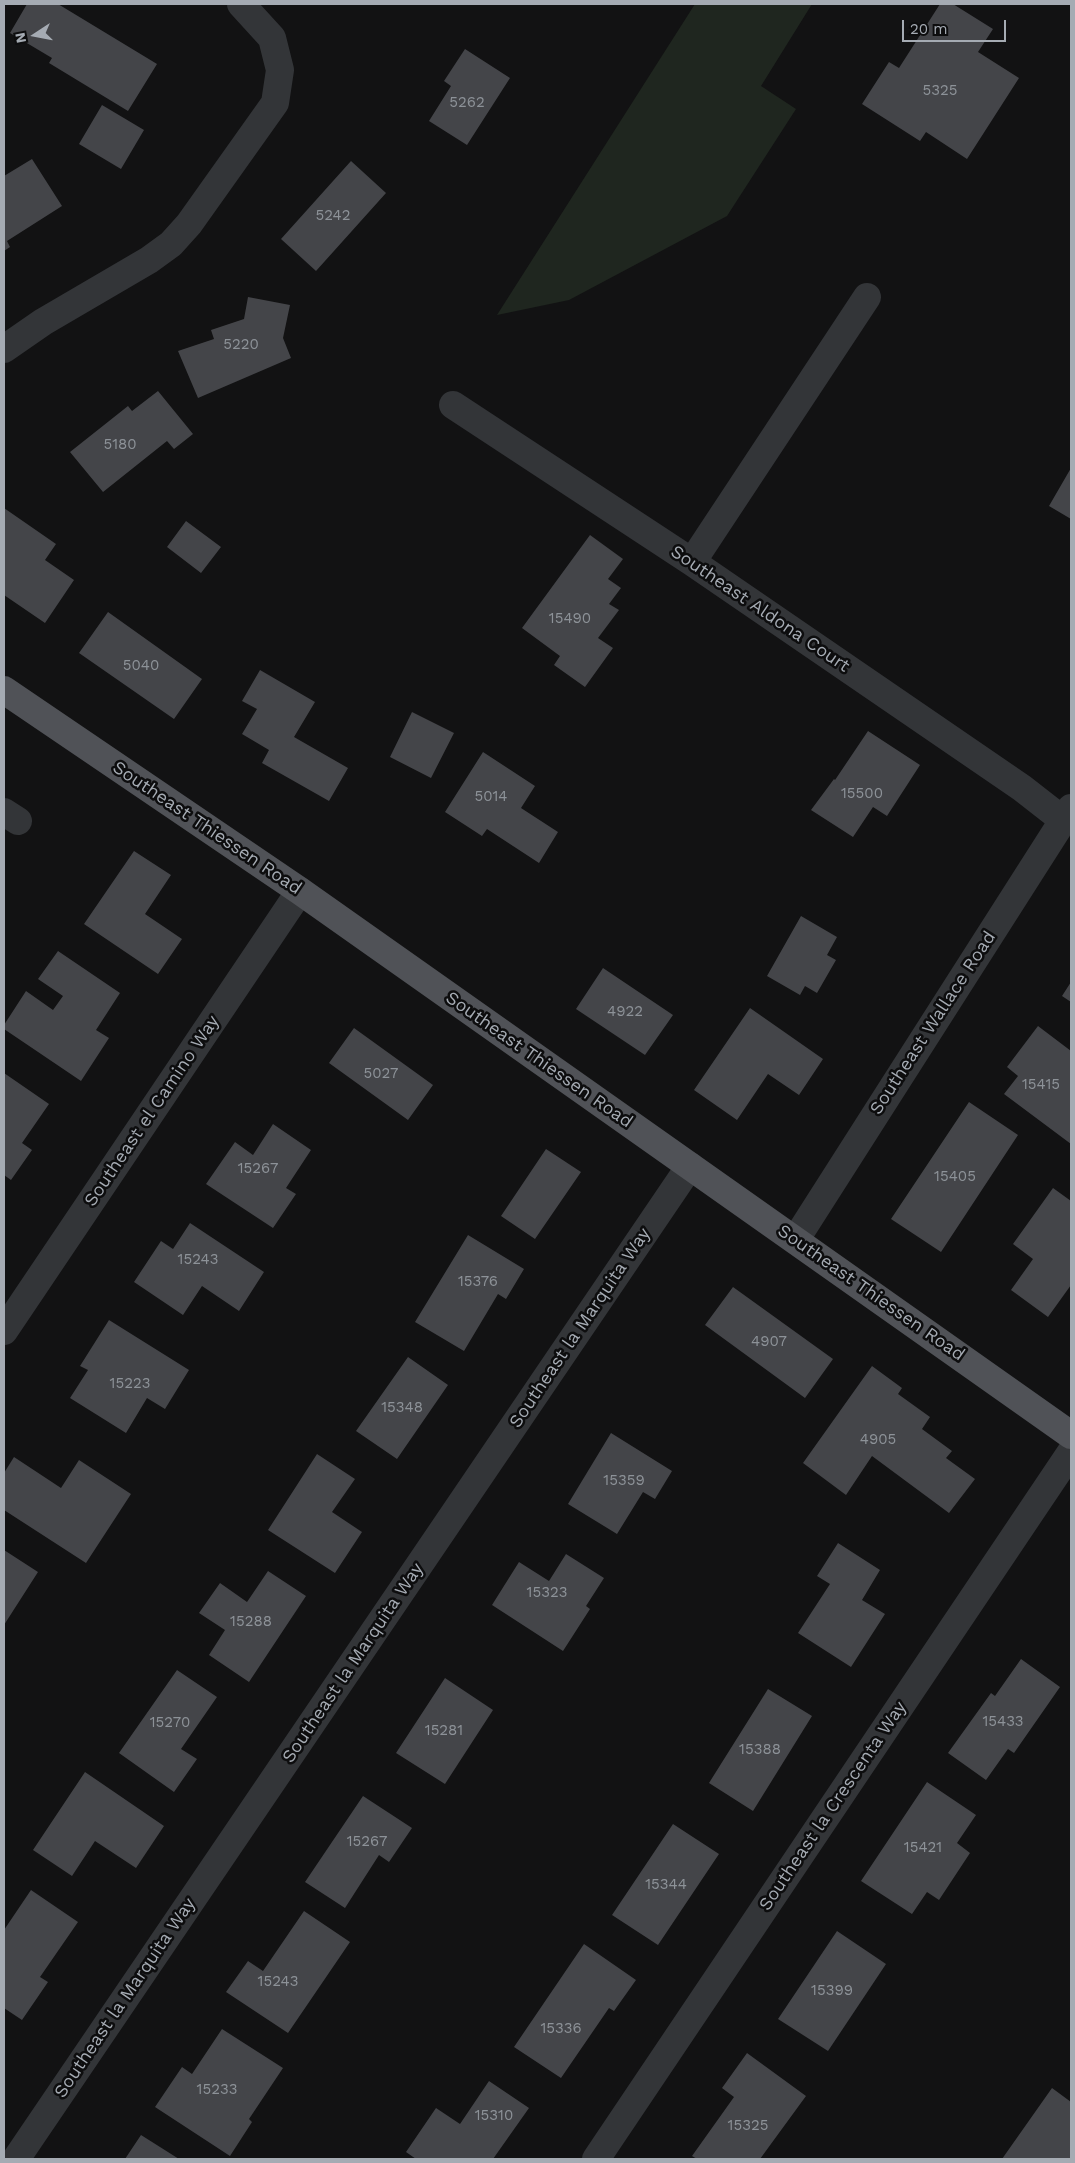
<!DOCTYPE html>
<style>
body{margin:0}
#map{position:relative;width:1075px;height:2163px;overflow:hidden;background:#121213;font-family:"Work Sans",sans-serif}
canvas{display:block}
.frame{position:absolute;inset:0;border:5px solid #a5abb3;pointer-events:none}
.north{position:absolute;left:10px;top:10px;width:50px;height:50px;-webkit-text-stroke:4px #0d0d0e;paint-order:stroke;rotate:259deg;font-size:14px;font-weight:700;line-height:20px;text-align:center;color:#a5abb3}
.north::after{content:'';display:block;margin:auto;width:18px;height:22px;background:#a5abb3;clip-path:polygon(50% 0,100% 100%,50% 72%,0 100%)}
.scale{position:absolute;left:902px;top:20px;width:104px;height:22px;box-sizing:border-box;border:2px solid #a5abb3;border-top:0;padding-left:6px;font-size:15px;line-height:18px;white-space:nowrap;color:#a5abb3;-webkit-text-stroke:4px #0d0d0e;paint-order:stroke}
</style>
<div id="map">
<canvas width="1075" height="2163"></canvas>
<div class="frame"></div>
<div class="north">N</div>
<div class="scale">20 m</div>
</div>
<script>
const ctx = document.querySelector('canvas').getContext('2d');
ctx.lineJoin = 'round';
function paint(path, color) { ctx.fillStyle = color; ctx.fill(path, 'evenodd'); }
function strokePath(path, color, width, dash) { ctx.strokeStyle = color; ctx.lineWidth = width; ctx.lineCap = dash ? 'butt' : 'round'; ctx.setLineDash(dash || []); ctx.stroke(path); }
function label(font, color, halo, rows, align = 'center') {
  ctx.font = font + ' "Work Sans",sans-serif'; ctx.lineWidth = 5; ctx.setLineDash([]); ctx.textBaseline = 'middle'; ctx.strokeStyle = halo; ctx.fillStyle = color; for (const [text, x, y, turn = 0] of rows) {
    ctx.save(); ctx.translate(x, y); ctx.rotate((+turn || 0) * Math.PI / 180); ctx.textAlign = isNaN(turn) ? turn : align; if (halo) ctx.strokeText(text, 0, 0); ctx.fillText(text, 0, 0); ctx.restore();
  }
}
const green = new Path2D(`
 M695,4H812L761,86L796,109L727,216L569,300L497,315Z`);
const building = new Path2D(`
 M27,4H58L157,64L128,111L49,63L52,58L10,33Z
 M940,4H953L993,29L978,52L1019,78L967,159L926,132L920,141L862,104L889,62L899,68Z
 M465,49L510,78L467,145L429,121L451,86L444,81Z
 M102,105L144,130L121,169L79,144Z
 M32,159L62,206L7,241L10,247L4,251V176Z
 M351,161L386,193L316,271L281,239Z
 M248,297L290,305L283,338L291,358L198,398L178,351L214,339L211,330L244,319Z
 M158,391L193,434L174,449L167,441L103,492L70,452L128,406L132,411Z
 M1071,468V519L1049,506Z
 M4,508L56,544L45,560L74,580L45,623L4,595Z
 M186,521L221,547L201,573L167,547Z
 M590,535L623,559L608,579L621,588L609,604L619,610L598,638L613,648L585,687L554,665L560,656L522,628Z
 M108,612L202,679L174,719L79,653Z
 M260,670L315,702L294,737L348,768L329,801L262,763L269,750L242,734L257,709L242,701Z
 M412,712L454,733L431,778L390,757Z
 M868,731L920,765L887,816L873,807L853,837L811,810L834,779L835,780Z
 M483,752L535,786L521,808L558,832L539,863L487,829L482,836L445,812Z
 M134,851L171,875L145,914L182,939L158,974L84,924Z
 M801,916L837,937L827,955L836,960L817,993L805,986L800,995L767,976Z
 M58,951L120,993L96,1030L109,1038L81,1081L4,1029V1025L26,991L53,1010L63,996L38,979Z
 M603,968L673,1015L645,1055L576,1009Z
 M1071,982V1002L1062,996Z
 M750,1008L823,1059L799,1095L768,1074L737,1120L694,1090Z
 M1038,1026L1071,1051V1144L1004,1094L1018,1076L1007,1067Z
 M354,1028L433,1085L408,1120L329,1063Z
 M4,1073L49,1104L22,1143L32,1150L11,1180L4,1175Z
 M969,1102L1018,1135L941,1252L891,1219Z
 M273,1124L311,1150L286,1188L296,1194L273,1228L206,1184L235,1142L253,1155Z
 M546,1149L581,1172L535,1239L501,1216Z
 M1053,1188L1071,1201V1285L1048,1317L1011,1290L1033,1259L1013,1244Z
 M190,1223L264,1272L239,1311L202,1286L183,1315L134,1282L161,1241L173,1249Z
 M468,1235L524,1269L506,1299L498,1294L464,1351L415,1322Z
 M733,1287L833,1359L805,1398L705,1325Z
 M109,1320L189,1370L165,1409L147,1398L126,1433L70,1398L88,1370L80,1366Z
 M408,1357L448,1385L397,1459L356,1431Z
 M872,1366L902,1388L898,1394L930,1417L922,1429L952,1451L946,1458L975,1479L949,1513L872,1456L846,1495L803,1463Z
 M611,1433L672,1471L655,1499L643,1492L617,1534L568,1504Z
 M317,1454L355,1479L332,1512L362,1532L335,1573L268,1530Z
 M14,1457L61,1488L79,1460L131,1494L86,1563L4,1510V1473Z
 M838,1543L880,1570L862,1600L885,1614L851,1667L798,1633L830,1584L817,1576Z
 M4,1550L38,1572L4,1625Z
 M566,1554L604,1578L586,1606L590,1609L563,1651L492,1605L519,1562L549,1581Z
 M268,1571L306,1596L249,1682L209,1655L225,1630L199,1613L220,1583L247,1602Z
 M1021,1659L1060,1687L1014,1753L1008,1749L986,1780L948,1753L991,1693L995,1696Z
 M177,1670L217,1697L181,1749L197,1759L174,1792L119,1753Z
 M445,1678L493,1710L445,1784L396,1753Z
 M768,1689L812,1716L753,1811L709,1783Z
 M85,1772L164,1826L136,1868L95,1841L72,1876L33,1850Z
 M927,1782L976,1815L957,1843L970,1853L939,1900L927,1892L912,1914L861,1881Z
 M363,1796L412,1828L389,1862L379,1855L345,1908L305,1882Z
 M673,1824L719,1854L658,1945L612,1915Z
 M31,1890L78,1922L40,1977L48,1982L22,2020L4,2008V1930Z
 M304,1911L350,1942L288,2033L226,1992L248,1961L263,1971Z
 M837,1931L886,1964L828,2051L778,2019Z
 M584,1944L636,1980L614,2011L609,2008L561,2078L514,2047Z
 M222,2029L283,2068L249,2119L252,2122L230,2156L155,2107L182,2067L192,2074Z
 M747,2053L806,2096L760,2159H697L692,2156L734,2097L722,2088Z
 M489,2081L529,2108L493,2159H416L406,2152L436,2108L460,2124Z
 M1052,2088L1071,2102V2159H1002Z
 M141,2135L179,2159H125Z`);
const minor = new Path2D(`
 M4,349L43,322L149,260L171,244L189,224L275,103L280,70L272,38L241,4
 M453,405L692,562L1022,788L1063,820
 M692,562L867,297
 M4,812L18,821
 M796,1239L1071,808
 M4,1331L300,891
 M16,2159L690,1166
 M596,2159L1071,1452`);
const major = new Path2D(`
 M4,690L300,891L1071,1435`);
const numberNames = [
 ["5325",940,91],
 ["5262",467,103],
 ["5242",333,216],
 ["5220",241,345],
 ["5180",120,445],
 ["15490",570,619],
 ["5040",141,666],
 ["15500",862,794],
 ["5014",491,797],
 ["4922",625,1012],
 ["5027",381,1074],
 ["15415",1041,1085],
 ["15267",258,1169],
 ["15405",955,1177],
 ["15243",198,1260],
 ["15376",478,1282],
 ["4907",769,1342],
 ["15223",130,1384],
 ["15348",402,1408],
 ["4905",878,1440],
 ["15359",624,1481],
 ["15323",547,1593],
 ["15288",251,1622],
 ["15433",1003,1722],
 ["15270",170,1723],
 ["15281",444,1731],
 ["15388",760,1750],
 ["15267",367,1842],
 ["15421",923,1848],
 ["15344",666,1885],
 ["15243",278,1982],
 ["15399",832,1991],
 ["15336",561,2029],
 ["15233",217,2090],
 ["15310",494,2116],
 ["15325",748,2126]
];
const streetNames = [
 ["Southeast Aldona Court",760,609,34],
 ["Southeast Thiessen Road",207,828,34],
 ["Southeast Wallace Road",933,1023,-57],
 ["Southeast Thiessen Road",539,1060,35],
 ["Southeast el Camino Way",152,1111,-56],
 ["Southeast Thiessen Road",871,1293,35],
 ["Southeast la Marquita Way",580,1328,-56],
 ["Southeast la Marquita Way",353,1663,-56],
 ["Southeast la Crescenta Way",833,1806,-56],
 ["Southeast la Marquita Way",125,1998,-56]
];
paint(green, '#1f261f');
paint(building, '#444549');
strokePath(minor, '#333538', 28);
strokePath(major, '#505257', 28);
label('15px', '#8d9298', null, numberNames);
label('18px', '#a5abb3', '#0d0d0e', streetNames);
</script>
